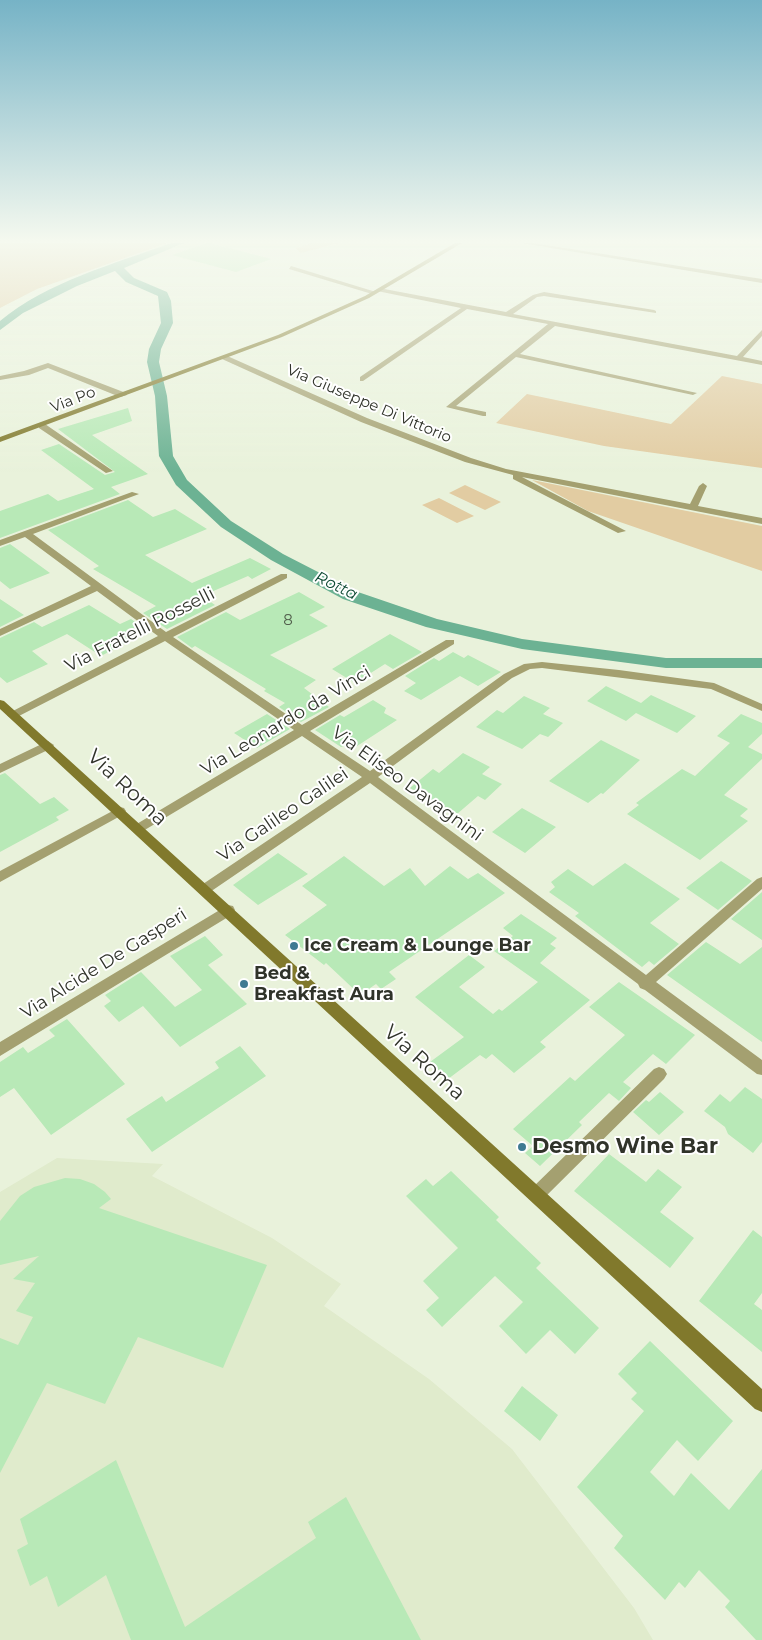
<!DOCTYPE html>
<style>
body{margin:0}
canvas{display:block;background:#e9f2db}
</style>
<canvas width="762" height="1640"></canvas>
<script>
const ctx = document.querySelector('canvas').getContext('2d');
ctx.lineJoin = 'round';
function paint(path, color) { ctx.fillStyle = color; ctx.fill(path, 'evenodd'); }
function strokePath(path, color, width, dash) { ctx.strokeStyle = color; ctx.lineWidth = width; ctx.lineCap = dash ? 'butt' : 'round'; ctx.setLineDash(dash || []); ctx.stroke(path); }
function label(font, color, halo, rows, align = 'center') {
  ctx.font = font + ' Montserrat,sans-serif'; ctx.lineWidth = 4; ctx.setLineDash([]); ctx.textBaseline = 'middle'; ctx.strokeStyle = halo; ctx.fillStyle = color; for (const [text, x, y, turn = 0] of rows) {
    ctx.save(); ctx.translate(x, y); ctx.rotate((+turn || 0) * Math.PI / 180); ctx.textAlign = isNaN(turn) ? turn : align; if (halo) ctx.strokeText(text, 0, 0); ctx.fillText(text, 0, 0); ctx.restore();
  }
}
const built = new Path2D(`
 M57,1158L163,1164L152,1176L272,1238L341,1284L324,1306L429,1379L512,1449L634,1608L653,1640H0V1192Z`);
const green = new Path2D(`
 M0,243H167L37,289L0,308Z
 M312,243H340L300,253L296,248Z
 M722,376L762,384V468L604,446L496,423L527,394L671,424Z
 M532,480L762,526V571L588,511Z
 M465,485L501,502L485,510L449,493Z
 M439,498L474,516L457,523L422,505Z`);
const canal = new Path2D(`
 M171,243H184L124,268L134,278L167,292L171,301L173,323L161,349L159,362L167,396L173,456L187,480L231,521L283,554L355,591L437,619L522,639L666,658H762V668H666L522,649L426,627L343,599L271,560L221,527L176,485L159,456L155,396L147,362L149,349L161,323L158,296L126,282L115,271L77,286L23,313L0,330V321C47,282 114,264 171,243Z`);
const building = new Path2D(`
 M206,243H210L271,259L236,272L172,255Z
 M128,408L132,421L92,435L148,474L111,487L120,494L0,538V511L48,494L58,501L94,489L41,450L59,444L105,475L115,472L58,429Z
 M128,500L153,517L175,509L207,529L145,555L192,583L250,558L271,569L252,579L248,576L202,596L215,605L167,629L143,613L156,606L93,569L99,566L48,530Z
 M10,544L50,573L10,589L0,581V548Z
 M299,592L325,607L309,615L328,626L270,655L316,680L304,688L329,707L301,722L279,707L285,703L264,691L266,689L195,646L192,648L177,637L226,612L240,620Z
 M0,599L24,615L0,627Z
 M89,605L120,624L131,619L148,631L101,656L67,634L32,651L48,664L7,683L0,677V638L34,622L42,627Z
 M390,634L422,652L393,669L385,664L355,683L332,669Z
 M453,652L464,658L468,655L501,672L478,686L460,676L421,700L404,691L416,683L405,676L434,658L439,661Z
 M606,686L641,703L651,695L696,716L677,733L636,713L626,721L587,701Z
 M524,696L550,708L543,714L563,723L548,737L540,734L522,749L476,727L497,710L503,713Z
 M373,700L386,708L384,713L397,720L351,750L344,746L341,747L315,730L340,715L344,717Z
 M267,714L290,729L257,748L234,733Z
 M741,714L762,723V734L748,747L762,754V759L724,795L748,809L740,816L748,821L700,860L627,814L639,805L636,803L682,769L695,776L730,743L717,736Z
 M601,740L640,760L603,794L601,793L588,803L549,781Z
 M463,753L490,767L482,774L502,784L485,800L478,796L457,814L410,788L433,769L439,773Z
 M5,773L40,804L54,797L69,810L56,817L59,820L0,852V775Z
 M522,808L556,827L525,853L492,832Z
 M278,853L308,874L258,905L233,885Z
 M344,856L384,886L410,868L425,886L450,866L468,879L478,873L505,893L389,972L396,979L381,989L376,984L360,995L326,963L324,965L285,935L327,905L302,886Z
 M721,861L752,881L718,910L686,888Z
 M625,863L680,899L650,923L679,944L654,965L649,961L642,967L575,916L579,913L549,892L555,887L551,882L568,869L593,886Z
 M762,892V940L731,919Z
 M521,914L557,938L550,944L556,948L540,963L590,1000L540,1042L546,1047L514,1073L492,1054L486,1059L480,1055L448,1079L430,1062L464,1037L415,997L469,955L485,967L459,987L493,1014L499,1009L502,1011L538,982L494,951L513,936L503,928Z
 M205,936L223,955L208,965L247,1004L180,1047L143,1006L119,1022L104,1006L111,1001L105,995L141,972L175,1007L202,990L170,956Z
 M706,942L740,964L762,947V1042L667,975Z
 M619,982L695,1035L666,1064L653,1054L623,1082L631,1088L619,1101L609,1093L579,1122L582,1125L540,1166L525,1153L533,1146L513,1129L570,1077L575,1081L625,1035L589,1007Z
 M67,1019L125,1084L51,1135L14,1088L0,1097V1062L23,1047L28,1053L55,1036L49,1030Z
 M240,1046L266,1076L152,1152L126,1119L162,1096L166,1102L219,1068L215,1062Z
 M745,1087L762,1099V1142L753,1153L728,1134L725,1127L704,1111L720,1094L730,1102Z
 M660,1092L684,1112L659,1135L633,1112L646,1100L649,1102Z
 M609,1154L646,1182L658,1169L682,1187L660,1212L694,1238L670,1268L574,1191Z
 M451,1171L499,1217L496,1220L541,1263L536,1268L599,1328L575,1354L550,1330L526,1354L499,1326L523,1302L495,1276L442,1327L426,1310L439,1298L423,1281L458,1248L406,1196L426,1179L433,1186Z
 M65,1178L80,1179L94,1184L105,1192L111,1199L99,1208L267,1265L223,1368L138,1337L105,1404L47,1383L0,1473V1338L18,1345L33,1317L16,1311L35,1283L13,1279L39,1256L0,1265V1221L20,1196L34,1187Z
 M753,1230L762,1237V1293L754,1304L762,1310V1352L699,1301Z
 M650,1341L733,1421L698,1461L677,1440L650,1472L674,1496L691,1473L729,1510L762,1469V1640H756L725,1607L730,1601L699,1570L685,1588L679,1582L665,1600L614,1548L623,1536L577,1487L644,1411L631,1399L637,1393L618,1374Z
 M522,1386L558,1415L540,1441L504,1411Z
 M116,1460L185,1627L316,1538L308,1522L346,1497L421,1640H131L106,1575L58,1607L47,1576L30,1586L17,1550L28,1544L20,1519Z`);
const street = new Path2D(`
 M521,243H533L762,279V283Z
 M291,266L376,292L377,293L372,294L289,269Z
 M379,288L506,312L533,295L544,292L654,310L656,311V313L544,296L537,297L513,314L737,356L762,330V336L743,357L762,361V365L555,326L520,354L697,393L693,395L516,357L456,406L486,412V416H483L446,407L548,324L467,309L363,381H360V377L461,308L377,291Z
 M225,355L367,418L471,458L506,469L690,504L699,486L703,483L707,486L698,506L762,518V524L522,477L626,531L618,533L513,479V475L465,462L361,422L222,359L221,357Z
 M48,363L126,393L127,395L120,397L48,368L29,375L0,380V376L24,371Z
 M39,424H45L113,471L106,473L39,428Z
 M132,492L139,494L33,534L166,632L281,574H287V578L173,637L302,725L446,640H454V644L310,731L370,771L504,674L524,664L542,662L619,670L714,683L762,704V711L711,689L542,668L530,669L512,678L378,777L646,975L757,879L762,877V889L656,982L762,1060V1075L757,1074L645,990L640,988L638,984L370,783L210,892H200L198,889L200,886L362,777L302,736L143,831H135L133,828L135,825L294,730L165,641L17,717H9L7,715L9,713L158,636L97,591L0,636V629L91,586L25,537L0,546V540Z
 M48,741L54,745L52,748L0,773V764Z
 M120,807L124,808L126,811L124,814L0,882V871Z
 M228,905L233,906L235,910L233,914L0,1056V1042Z
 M659,1067L664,1069L667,1074L664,1079L543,1199L537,1202L531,1199L529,1194L531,1189L654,1069Z`);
const secondary = new Path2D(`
 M455,243H462L369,298L282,337L0,442V437L278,335L365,296Z
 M0,700L4,701L762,1389V1412L755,1409L0,709Z`);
const markers = [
 [294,946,5,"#3f7a92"],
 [244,984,5,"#3f7a92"],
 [522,1147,5,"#3f7a92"]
];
const farStreetnames = [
 ["Via Po",73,400,-21],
 ["Via Giuseppe Di Vittorio",369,404,23]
];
const numberNames = [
 ["8",288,621]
];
const farWaternames = [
 ["Rotta",336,586,26]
];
const streetNames = [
 ["Via Fratelli Rosselli",140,630,-27],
 ["Via Leonardo da Vinci",286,721,-31],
 ["Via Eliseo Davagnini",407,784,36],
 ["Via Galileo Galilei",283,815,-34],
 ["Via Alcide De Gasperi",104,964,-32]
];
const poiNames = [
 ["Ice Cream & Lounge Bar",304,946],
 ["Bed &",254,974],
 ["Breakfast Aura",254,995]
];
const nearStreetnames = [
 ["Via Roma",127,788,43],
 ["Via Roma",424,1063,42]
];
const nearPoinames = [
 ["Desmo Wine Bar",532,1147]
];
paint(built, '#e0ebcc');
paint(green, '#e2cca2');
paint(canal, '#6cb293');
paint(building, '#b8e9b7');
paint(street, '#a4a070');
paint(secondary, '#81792c');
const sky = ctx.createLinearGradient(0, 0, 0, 472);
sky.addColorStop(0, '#76b3c6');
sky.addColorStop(0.51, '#f5f9ef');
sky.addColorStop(1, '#f5f9ef00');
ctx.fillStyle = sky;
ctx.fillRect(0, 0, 762, 472);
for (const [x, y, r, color] of markers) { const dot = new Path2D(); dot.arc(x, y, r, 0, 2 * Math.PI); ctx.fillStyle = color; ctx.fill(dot); strokePath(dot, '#fff', 2); }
label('15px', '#30332a', '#fff', farStreetnames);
label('15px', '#52604d', null, numberNames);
label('italic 16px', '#0e4934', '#fff', farWaternames);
label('18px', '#30332a', '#fff', streetNames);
label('bold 18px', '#30332a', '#fff', poiNames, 'left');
label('21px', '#30332a', '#fff', nearStreetnames);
label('bold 21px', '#30332a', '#fff', nearPoinames, 'left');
</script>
